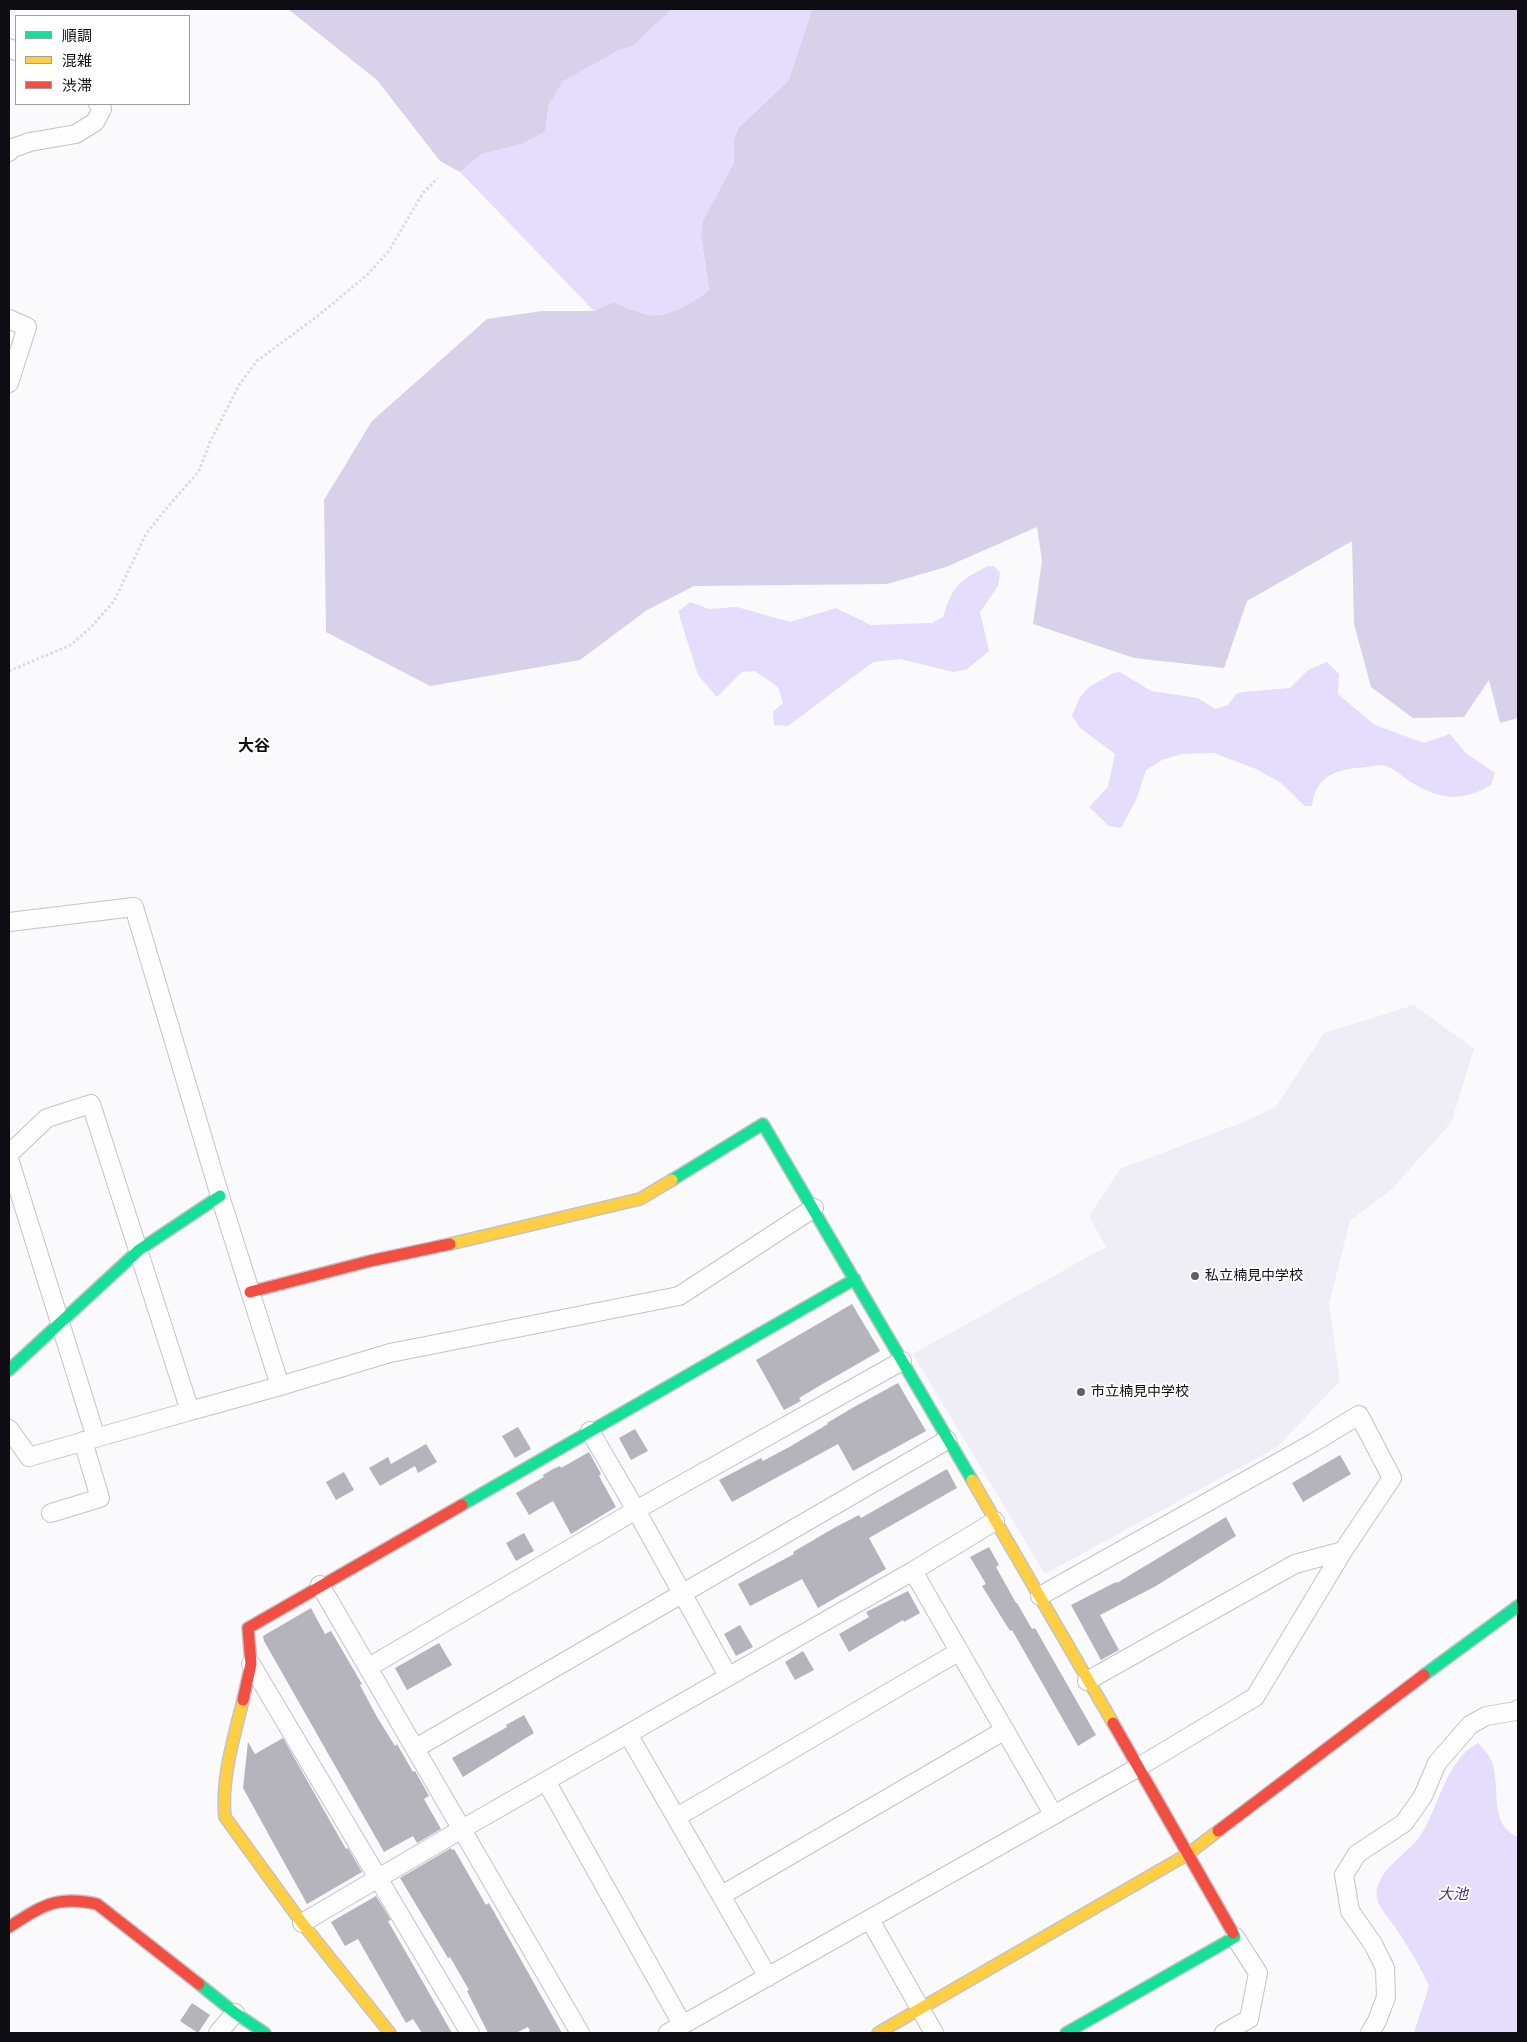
<!DOCTYPE html>
<meta charset="utf-8">
<style>
body{margin:0}
#map{position:relative;width:1527px;height:2042px;overflow:hidden;background:#faf9fc;font-family:Literata,"Noto Sans JP",serif}
canvas{display:block}
.frame{position:absolute;inset:0;border:10px solid #0f0d14;pointer-events:none}
.legend{position:absolute;left:15px;top:15px;width:175px;height:90px;box-sizing:border-box;background:#fff;border:1px solid #9f9ea1;margin:0;padding:6px 9px;list-style:none;font-size:15px;color:#0f0d14}
.legend li{display:flex;align-items:center;gap:10px;height:25px}
.legend b{width:25px;border:1px solid #9f9ea1}
</style>
<div id="map">
<canvas width="1527" height="2042"></canvas>
<div class="frame"></div>
<ul class="legend">
<li><b style="height:6px;background:#16e098"></b>順調</li>
<li><b style="height:6px;background:#ffcf43"></b>混雑</li>
<li><b style="height:6px;background:#f24e42"></b>渋滞</li>
</ul>
</div>
<script>
const ctx = document.querySelector('canvas').getContext('2d');
ctx.lineJoin = 'round';
function paint(path, color) { ctx.fillStyle = color; ctx.fill(path, 'evenodd'); }
function strokePath(path, color, width, dash) { ctx.strokeStyle = color; ctx.lineWidth = width; ctx.lineCap = dash ? 'butt' : 'round'; ctx.setLineDash(dash || []); ctx.stroke(path); }
function label(font, color, halo, rows, align = 'center') {
  ctx.font = font + ' Literata,"Noto Sans JP",serif'; ctx.lineWidth = 4; ctx.setLineDash([]); ctx.textBaseline = 'middle'; ctx.strokeStyle = halo; ctx.fillStyle = color; for (const [text, x, y, turn = 0] of rows) {
    ctx.save(); ctx.translate(x, y); ctx.rotate((+turn || 0) * Math.PI / 180); ctx.textAlign = isNaN(turn) ? turn : align; if (halo) ctx.strokeText(text, 0, 0); ctx.fillText(text, 0, 0); ctx.restore();
  }
}
const built = new Path2D(`
 M1414,1005L1474,1049L1451,1123L1392,1189L1350,1221L1329,1304L1340,1381L1277,1447L1045,1574L913,1354L1106,1247L1089,1216L1120,1169L1241,1123L1276,1107L1324,1033Z`);
const forest = new Path2D(`
 M288,9H672L633,46L619,50L549,104L545,132L522,144L482,154L460,172L440,161L377,80Z
 M812,9H1518V727V718L1500,723L1489,680L1464,717L1413,718L1371,687L1354,624L1352,541L1247,601L1224,668L1134,658L1033,624L1042,561L1037,527L946,567L887,584L694,586L647,610L580,660L430,686L326,632L324,500L372,421L487,319L542,311H594L613,302C624,306 637,313 650,315C666,318 698,301 709,289L701,237L703,220L734,163V139L739,127L788,81Z`);
const water = new Path2D(`
 M672,9H812L788,81L739,127L734,139V163L703,220L701,237L709,290C698,301 666,318 650,315C637,313 624,306 613,302L594,311L460,172L482,154L522,144L545,132L549,104L563,81L619,50L633,46Z
 M988,566H994L1000,573L998,586L980,612L989,651L967,669L954,672L900,659L873,662L788,726L774,725L773,712L783,703L778,687L755,671L742,672L717,697L698,675L680,618L679,611L690,602L709,609L737,607L790,622L836,608L871,625L932,623L943,617C953,585 959,581 988,566Z
 M1327,662L1339,674L1338,694L1375,725L1424,743L1450,734L1467,754L1495,773L1491,785C1461,803 1438,799 1409,781C1402,776 1394,769 1386,766C1381,764 1373,766 1367,767C1338,769 1316,774 1312,806H1305L1281,783L1256,769L1214,753L1181,754L1162,760L1146,770L1137,798L1121,828L1109,826L1089,807L1108,787L1115,754L1080,728L1072,716L1080,697L1089,687L1113,673L1120,672L1151,691L1198,698L1215,709L1228,705L1236,694L1242,692L1290,688L1308,670Z
 M1478,1743C1484,1749 1489,1755 1492,1762C1501,1787 1488,1825 1518,1837V2033H1414L1429,1986C1420,1966 1409,1948 1397,1930C1391,1921 1382,1911 1378,1902C1368,1874 1411,1852 1421,1835C1439,1806 1446,1760 1478,1743Z`);
const building = new Path2D(`
 M852,1304L880,1351L826,1382L799,1398L801,1401L784,1410L756,1360Z
 M898,1383L926,1431L853,1471L838,1444L732,1502L719,1480L761,1458L763,1461L791,1446L828,1424L827,1423L854,1407Z
 M518,1427L531,1449L515,1458L502,1436Z
 M635,1429L648,1451L631,1460L619,1438Z
 M426,1444L437,1462L418,1473L415,1466L380,1486L369,1468L388,1457L391,1464Z
 M589,1452L601,1474L599,1476L616,1507L571,1534L553,1501L529,1515L516,1493L544,1477L543,1475L553,1469L560,1466L561,1468Z
 M1340,1455L1351,1474L1303,1502L1292,1483Z
 M947,1469L957,1488L869,1538L886,1569L818,1608L802,1579L750,1606L738,1584L794,1554L793,1552L834,1528L859,1515L861,1518Z
 M344,1472L354,1490L336,1500L326,1482Z
 M1226,1517L1236,1536L1156,1586L1100,1615L1119,1650L1101,1660L1071,1605L1116,1582L1117,1583Z
 M524,1533L534,1551L516,1561L506,1543Z
 M989,1547L999,1565L996,1567L1016,1603H1017L1032,1629L1035,1628L1096,1735L1078,1746L1012,1630L1010,1631L982,1586L986,1584L970,1557Z
 M908,1591L920,1613L904,1622L903,1620L849,1652L839,1634L869,1617L866,1612Z
 M311,1608L325,1634L331,1631L362,1684L360,1685L377,1717L395,1746L397,1744L413,1772L415,1771L429,1796L424,1799L441,1829L417,1843L413,1836L384,1852L264,1641L263,1636Z
 M740,1625L753,1647L736,1656L724,1634Z
 M439,1643L452,1665L407,1690L395,1668Z
 M803,1651L814,1670L795,1680L785,1662Z
 M524,1715L534,1733L463,1777L452,1758L507,1727L506,1725Z
 M283,1738L346,1849L348,1848L362,1872L307,1904L243,1788L248,1742L255,1754Z
 M451,1848L452,1850L454,1849L486,1905L489,1903L562,2033H526L530,2031L528,2027L516,2033H488L467,1991L469,1990L450,1957L448,1958L400,1878Z
 M376,1896L391,1920L388,1921L452,2033H422L413,2019L406,2023L358,1939L345,1946L331,1922Z
 M192,2003L210,2015L198,2033L180,2021Z`);
const path = new Path2D(`
 M9,671L71,645L92,626L114,601L146,534L165,510L199,471L210,442L239,385L257,361L319,315L368,274L388,252L423,193L438,178`);
const street = new Path2D(`
 M9,48L16,51
 M9,152L10,149L30,142L76,134L95,122L102,109L98,104
 M9,319L27,327L9,383
 M9,922L134,907L220,1196L280,1386
 M9,1154L47,1118L91,1104L190,1411L29,1457L9,1429
 M9,1159L96,1438
 M190,1411L280,1386L390,1353L679,1296L814,1208
 M590,1431L636,1510L728,1676
 M51,1513L100,1498L83,1441
 M913,1571L1053,1814
 M320,1585L580,2033
 M251,1664L470,2033
 M369,1667L636,1510L902,1361
 M1087,1681L1295,1564L1343,1551
 M628,1734L768,1977
 M416,1748L947,1440
 M546,1781L682,2024
 M677,1817L958,1652
 M722,1895L1005,1730
 M870,1920L934,2033
 M302,1923L462,1829L913,1571L995,1521
 M218,2033L235,2013
 M668,2033L1137,1768L1255,1697L1343,1551L1392,1478L1359,1415L1313,1443L1040,1596
 M1224,2033L1249,2019L1258,1973L1235,1937
 M1370,2033L1377,2021L1386,1997L1385,1968L1373,1944L1350,1911L1344,1875L1357,1854L1404,1823L1423,1796L1437,1763L1470,1725L1486,1716L1516,1711L1518,1709`);
const fast = new Path2D(`
 M672,1180L763,1124L972,1480
 M9,1370L139,1250L220,1196
 M462,1505L855,1279
 M1424,1675L1518,1606
 M199,1984L235,2013L265,2033
 M1066,2033L1235,1937L1233,1933`);
const slow = new Path2D(`
 M450,1244L640,1199L672,1180
 M972,1480L1113,1723
 M243,1700C234,1738 221,1778 225,1817L302,1923L390,2033
 M878,2033L1188,1854L1218,1831`);
const jam = new Path2D(`
 M250,1292L370,1261L450,1244
 M243,1700L251,1664L248,1628L462,1505
 M1113,1723L1233,1933
 M1218,1831L1424,1675
 M9,1927C42,1906 56,1895 97,1904L199,1984`);
const markers = [
 [1195,1276,5,"#616065"],
 [1081,1392,5,"#616065"]
];
const poiNames = [
 ["私立楠見中学校",1205,1276],
 ["市立楠見中学校",1091,1392]
];
const waterNames = [
 ["大池",1453,1895]
];
const quarterNames = [
 ["大谷",254,746]
];
paint(built, '#efedf6');
paint(forest, '#d7d1e9');
paint(water, '#e4ddfb');
paint(building, '#b5b3bc');
strokePath(street, '#c4c2c8', 20);
strokePath(fast, '#c4c2c8', 14);
strokePath(slow, '#c4c2c8', 14);
strokePath(jam, '#c4c2c8', 14);
strokePath(path, '#ddd', 3, [2.5, 2.5]);
strokePath(street, '#fefeff', 18);
strokePath(fast, '#16e098', 11);
strokePath(slow, '#ffcf43', 11);
strokePath(jam, '#f24e42', 11);
for (const [x, y, r, color] of markers) { const dot = new Path2D(); dot.arc(x, y, r, 0, 2 * Math.PI); ctx.fillStyle = color; ctx.fill(dot); strokePath(dot, '#fff', 2); }
label('14px', '#0f0d14', '#fff', poiNames, 'left');
label('italic 15px', '#443367', '#fff', waterNames);
label('bold 16px', '#0f0d14', '#fff', quarterNames);
</script>
